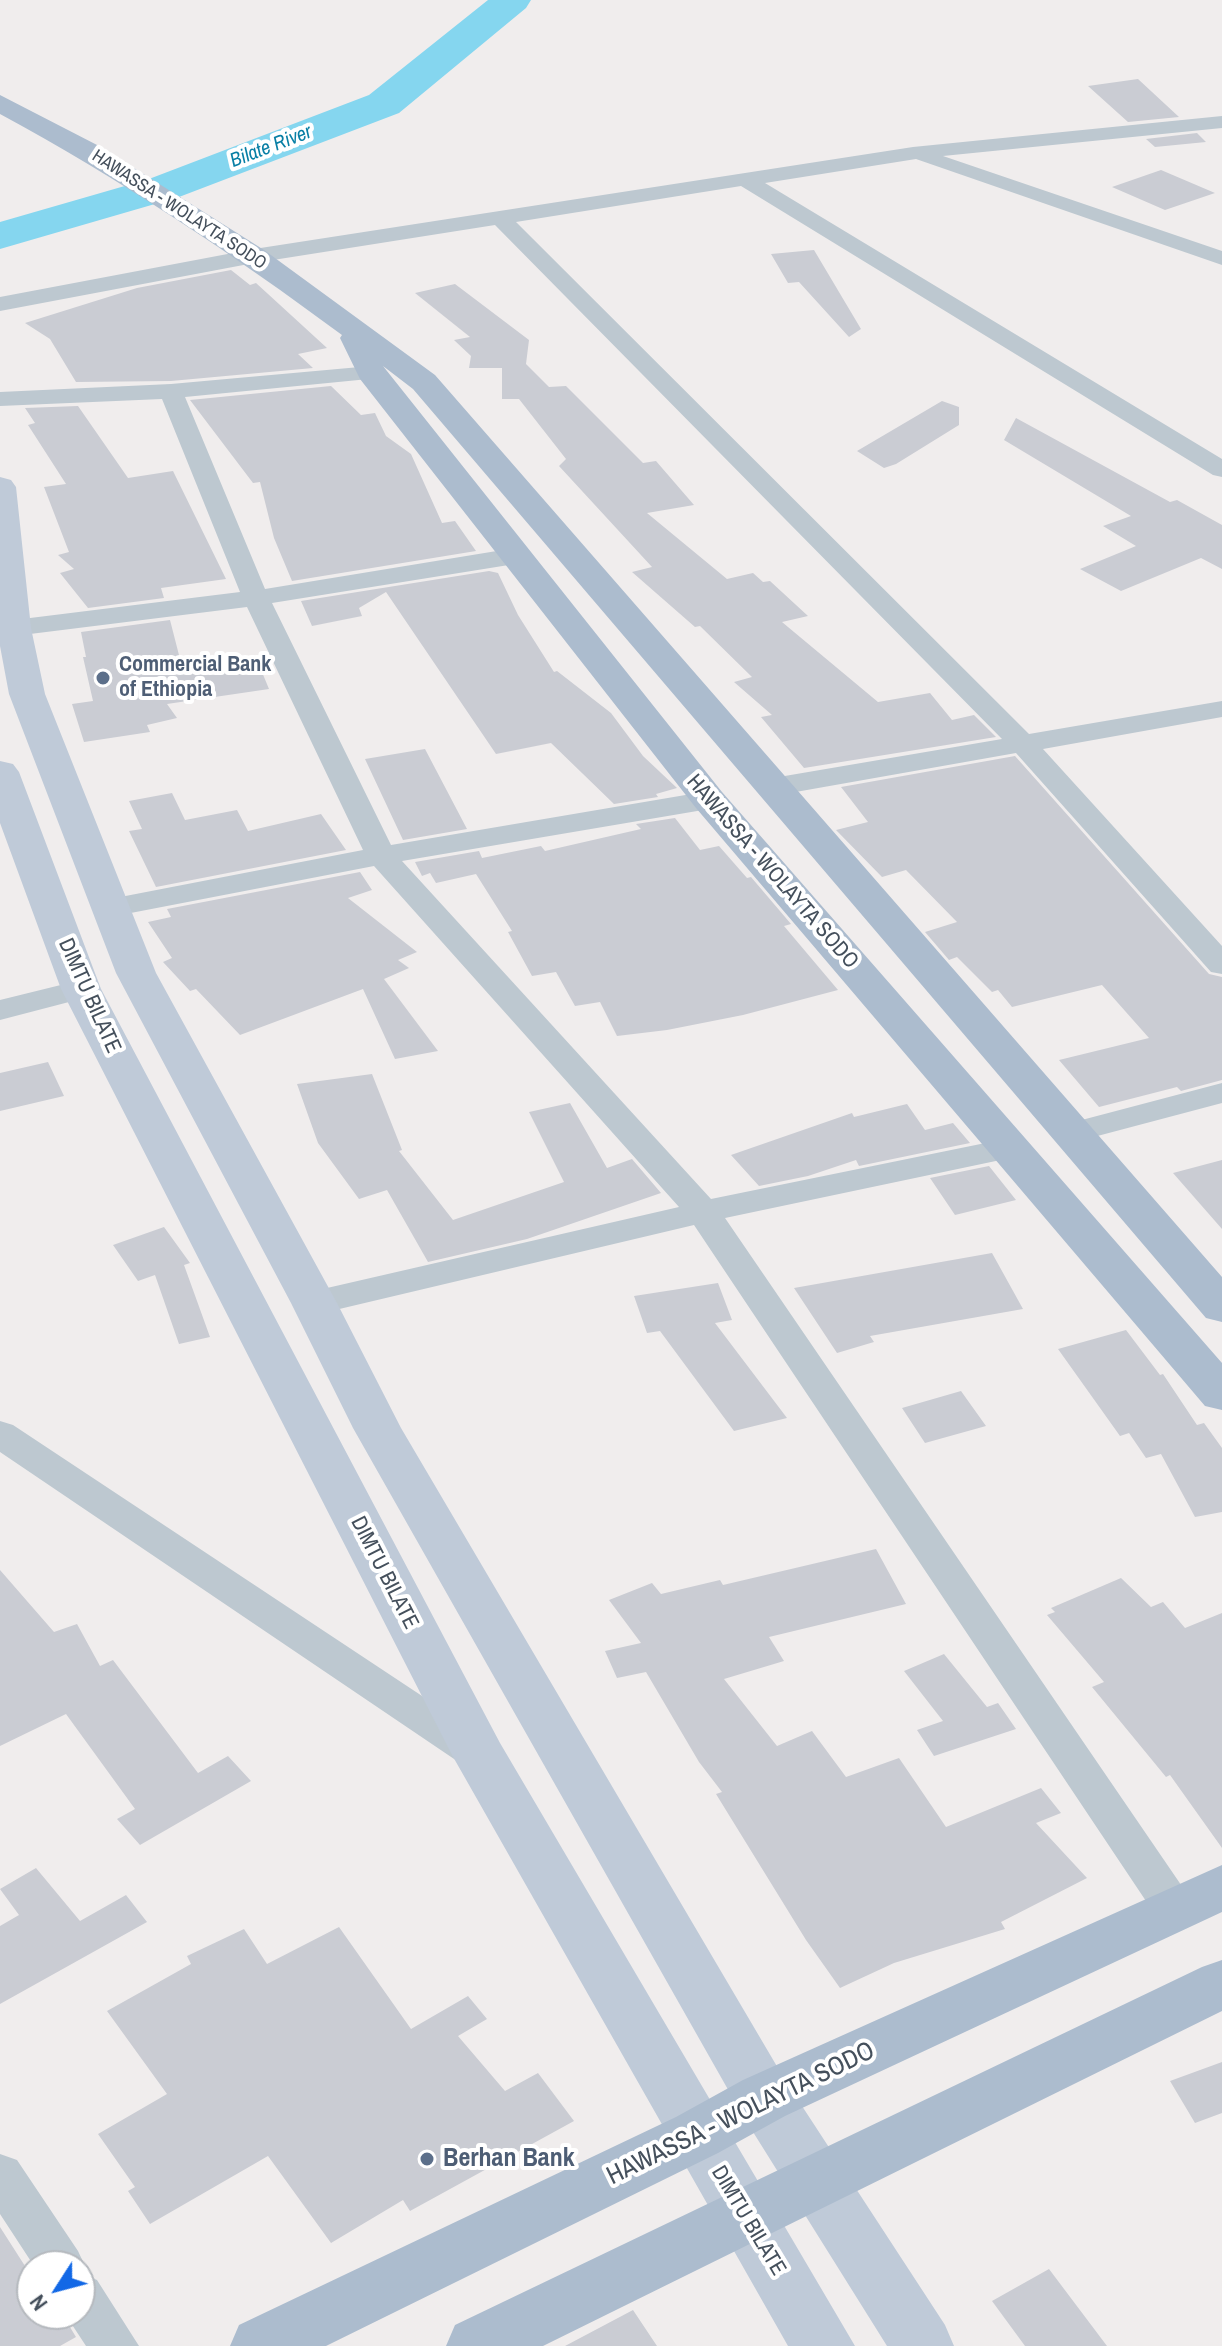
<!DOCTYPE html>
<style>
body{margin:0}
#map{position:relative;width:1222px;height:2346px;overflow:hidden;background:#f0eded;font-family:"Archivo Narrow",sans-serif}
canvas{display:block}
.north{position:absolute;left:16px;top:2250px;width:80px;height:80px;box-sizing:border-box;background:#fff;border:2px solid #b5b9be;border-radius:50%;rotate:234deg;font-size:22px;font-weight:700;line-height:32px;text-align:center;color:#45505c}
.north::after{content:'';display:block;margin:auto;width:28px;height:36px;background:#1268e6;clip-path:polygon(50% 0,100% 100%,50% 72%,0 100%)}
</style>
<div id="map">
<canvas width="1222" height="2346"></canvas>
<div class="north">N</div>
</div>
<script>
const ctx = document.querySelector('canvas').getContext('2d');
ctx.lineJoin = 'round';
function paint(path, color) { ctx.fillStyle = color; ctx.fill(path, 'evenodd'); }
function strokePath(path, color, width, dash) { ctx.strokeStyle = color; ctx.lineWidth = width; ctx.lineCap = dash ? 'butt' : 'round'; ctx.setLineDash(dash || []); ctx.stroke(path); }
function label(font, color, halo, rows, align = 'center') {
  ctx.font = font + ' "Archivo Narrow",sans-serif'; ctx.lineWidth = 8; ctx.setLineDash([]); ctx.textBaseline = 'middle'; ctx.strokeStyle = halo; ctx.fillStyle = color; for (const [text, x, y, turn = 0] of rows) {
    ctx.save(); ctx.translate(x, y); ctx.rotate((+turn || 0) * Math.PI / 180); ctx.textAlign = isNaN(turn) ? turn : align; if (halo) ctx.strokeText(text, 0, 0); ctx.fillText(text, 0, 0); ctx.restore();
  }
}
const river = new Path2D(`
 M488,0H531L526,8L399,113L179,197L0,249V222L149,179L369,95Z`);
const building = new Path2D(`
 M1138,79L1179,117L1128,122L1088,86Z
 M1197,133L1206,142L1155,147L1146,139Z
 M1161,170L1215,193L1165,210L1112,187Z
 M814,250L861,329L849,337L799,282L788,283L771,254Z
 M231,270L250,285L256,283L327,348L298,354L313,368L171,381L76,382L50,339L25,323L137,288Z
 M455,284L529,340L526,364L549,387L566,386L643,463L656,461L694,505L647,513L727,579L753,573L763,582L770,581L808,616L782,622L878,702L930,693L952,720L974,715L996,737L804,768L761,717L772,715L734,682L752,677L700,626L695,627L632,572L652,567L559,466L566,459L519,399H502V368H469L471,356L454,340L470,337L415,293Z
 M331,386L361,415L375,413L386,436L411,454L442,523L455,521L476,551L292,581L274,538L260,482L253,483L190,400Z
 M942,401L959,407V425L896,464L884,468L857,451Z
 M78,406L128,478L173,471L226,579L161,588L164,598L88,608L60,573L74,569L58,555L69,552L44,487L66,484L28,425L35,423L25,408Z
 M1016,418L1170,502L1177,500L1222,525V569L1201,558L1121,591L1080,569L1136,546L1103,526L1131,516L1004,440Z
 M489,571L498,573L518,615L554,672L557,671L611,713L643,756L677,788L656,794L658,797L614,804L551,743L496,754L386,592L359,608L362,616L312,626L301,601Z
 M170,620L180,659L193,656L200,670L257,660L269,689L167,704L177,718L147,725L150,732L84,742L72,704L93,701L83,657H86L81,632Z
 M425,749L467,829L403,840L365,759Z
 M1015,756L1209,974L1222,977V1080L1181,1091L1177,1087L1099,1107L1059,1060L1149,1038L1102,985L1012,1007L998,990L992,992L957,957L949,960L925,932L957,922L906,870L882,877L836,830L868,822L841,787Z
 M172,793L185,820L237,810L248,831L321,814L346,850L156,887L129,831L142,829L129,801Z
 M675,818L700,850L719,846L747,878L751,877L791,924L784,926L838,990L743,1015L667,1030L617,1036L600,1002L575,1006L556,972L532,976L508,932L512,931L476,874L436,883L430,873L422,876L415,862L479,851L482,858L541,846L545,851L641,829L636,824Z
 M360,872L372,890L348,898L417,952L398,960L409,968L384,979L438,1051L395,1059L363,989L240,1035L196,989L190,991L163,962L172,958L148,922L171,917L167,909Z
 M48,1062L64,1096L0,1111V1073Z
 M372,1074L402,1150L399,1151L453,1220L564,1182L529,1112L570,1103L607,1168L632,1159L661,1193L527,1239L428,1262L387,1190L359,1199L318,1143L297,1084Z
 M907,1104L925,1130L953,1123L970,1143L859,1166L856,1160L808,1176L759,1186L731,1155L852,1113L854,1117Z
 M1222,1160V1229L1173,1173Z
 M989,1166L1016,1200L955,1215L930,1178Z
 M164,1227L190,1263L184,1265L210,1337L179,1344L155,1275L138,1281L113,1245Z
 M992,1253L1023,1309L870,1336L874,1342L837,1353L794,1288Z
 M718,1283L732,1320L715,1323L787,1418L734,1431L660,1331L647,1333L634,1296Z
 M1126,1330L1160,1375L1163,1374L1197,1425L1204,1423L1222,1448V1512L1195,1517L1161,1454L1146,1458L1129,1433L1120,1436L1058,1349Z
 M961,1391L986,1426L925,1443L902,1408Z
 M876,1549L906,1604L769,1637L784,1661L724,1679L777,1746L812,1731L846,1777L899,1758L946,1827L1041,1788L1061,1813L1036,1823L1087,1878L1001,1922L1005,1929L894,1963L840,1988L806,1940L716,1794L722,1792L699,1762L646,1672L617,1678L605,1651L641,1643L609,1600L652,1583L661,1594L720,1580L723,1585Z
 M0,1570L54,1632L77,1624L100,1666L113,1660L198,1773L228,1756L251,1781L140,1845L117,1819L135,1809L66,1714L0,1746Z
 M1121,1578L1151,1607L1163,1602L1185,1628L1222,1613V1848L1170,1775L1166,1777L1092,1687L1104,1682L1047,1615L1055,1612L1051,1608Z
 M944,1654L987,1707L998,1703L1016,1729L934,1756L917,1730L943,1721L904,1671Z
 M36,1868L80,1921L126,1895L147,1922L0,2004V1926L19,1915L0,1889Z
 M339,1927L411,2029L468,1996L487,2019L458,2036L505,2091L538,2073L574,2121L410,2211L403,2200L331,2243L268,2156L150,2224L128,2191L135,2187L98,2134L167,2094L107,2011L191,1964L187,1956L244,1929L267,1964Z
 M1222,2062V2113L1195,2123L1170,2081Z
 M0,2227L32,2277V2314H62L76,2337L60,2346H0Z
 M1049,2269L1107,2346H1025L992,2301Z
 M633,2310L657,2346H565Z`);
const street = new Path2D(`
 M1222,116V128L943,156L1222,251V265L916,159L765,183L1222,459V477L1213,475L741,186L516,222L1029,734L1222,701V717L1043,749L1222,946V974L1211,972L1016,753L773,796L763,793L759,787L763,781L773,778L1002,739L495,225L254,263L0,311V297L254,249L913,147Z
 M371,366L379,368L383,373L379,378L185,397L265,589L515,548L524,550L528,556L524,562L515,564L272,603L391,845L709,791L719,794L724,800L719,806L709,809L402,861L711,1199L1010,1138L1022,1141L1027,1148L1022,1155L1010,1158L725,1218L1190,1898L1197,1910L1190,1922L1175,1928L1160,1922L694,1225L314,1315L301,1311L296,1303L301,1295L314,1291L679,1207L374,866L110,917L99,914L95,908L99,902L110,899L363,850L247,607L14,636L4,634L1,628L4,622L14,620L240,592L162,399L0,406V392L171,384Z
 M81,980L92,982L97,989L92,996L0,1020V1000Z
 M1222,1083V1103L1071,1143L1059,1140L1054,1133L1059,1126Z
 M0,1421L13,1425L490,1741L496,1752L490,1763L475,1768L460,1763L0,1452Z
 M0,2154L17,2160L78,2251L85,2266L81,2274L97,2280L139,2346H86L65,2314H80V2266H34L0,2214Z`);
const secondary = new Path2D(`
 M0,477L11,480L16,487L31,628L45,694L156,973L337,1303L401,1428L785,2080L945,2325L954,2346H887L743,2116L353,1428L291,1303L116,973L9,694L0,646Z
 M0,761L13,764L19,772L101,989L500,1743L855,2346H788L452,1755L61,989L0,823Z`);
const primary = new Path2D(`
 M0,95L99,146L264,250L435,375L1222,1277V1322L1206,1318L413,389L383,366L722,792L1222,1363V1410L1205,1406L696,808L360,379L340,338L342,335C233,254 120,179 0,114Z
 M1222,1865V1912L785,2116L718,2153L326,2346H230L239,2325L676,2117L743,2080Z
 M1222,1960V2011L543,2346H446L455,2325L1202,1967Z`);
const markers = [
 [103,678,8,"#5c6f8a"],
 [427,2159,8,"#5c6f8a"]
];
const farStreetnames = [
 ["HAWASSA - WOLAYTA SODO",179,210,33]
];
const farWaternames = [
 ["Bilate River",271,147,-21]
];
const serviceNames = [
 ["Commercial Bank",119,665],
 ["of Ethiopia",119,690]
];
const streetNames = [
 ["HAWASSA - WOLAYTA SODO",772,872,49],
 ["DIMTU BILATE",89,996,66],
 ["DIMTU BILATE",384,1573,63],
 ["DIMTU BILATE",748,2221,59]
];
const nearStreetnames = [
 ["HAWASSA - WOLAYTA SODO",741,2114,-26]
];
const nearServicenames = [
 ["Berhan Bank",443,2159]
];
paint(river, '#85d6ef');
paint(building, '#caccd3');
paint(street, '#bdc8d0');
paint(secondary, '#bfcad8');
paint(primary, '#acbcce');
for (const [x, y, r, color] of markers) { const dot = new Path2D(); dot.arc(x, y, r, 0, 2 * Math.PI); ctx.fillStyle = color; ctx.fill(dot); strokePath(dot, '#fff', 3); }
label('18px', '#45505c', '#fff', farStreetnames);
label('italic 20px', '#087fa5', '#fff', farWaternames);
label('bold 22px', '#4e5e75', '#fff', serviceNames, 'left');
label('22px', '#45505c', '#fff', streetNames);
label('26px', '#45505c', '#fff', nearStreetnames);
label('bold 26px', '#4e5e75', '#fff', nearServicenames, 'left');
</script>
